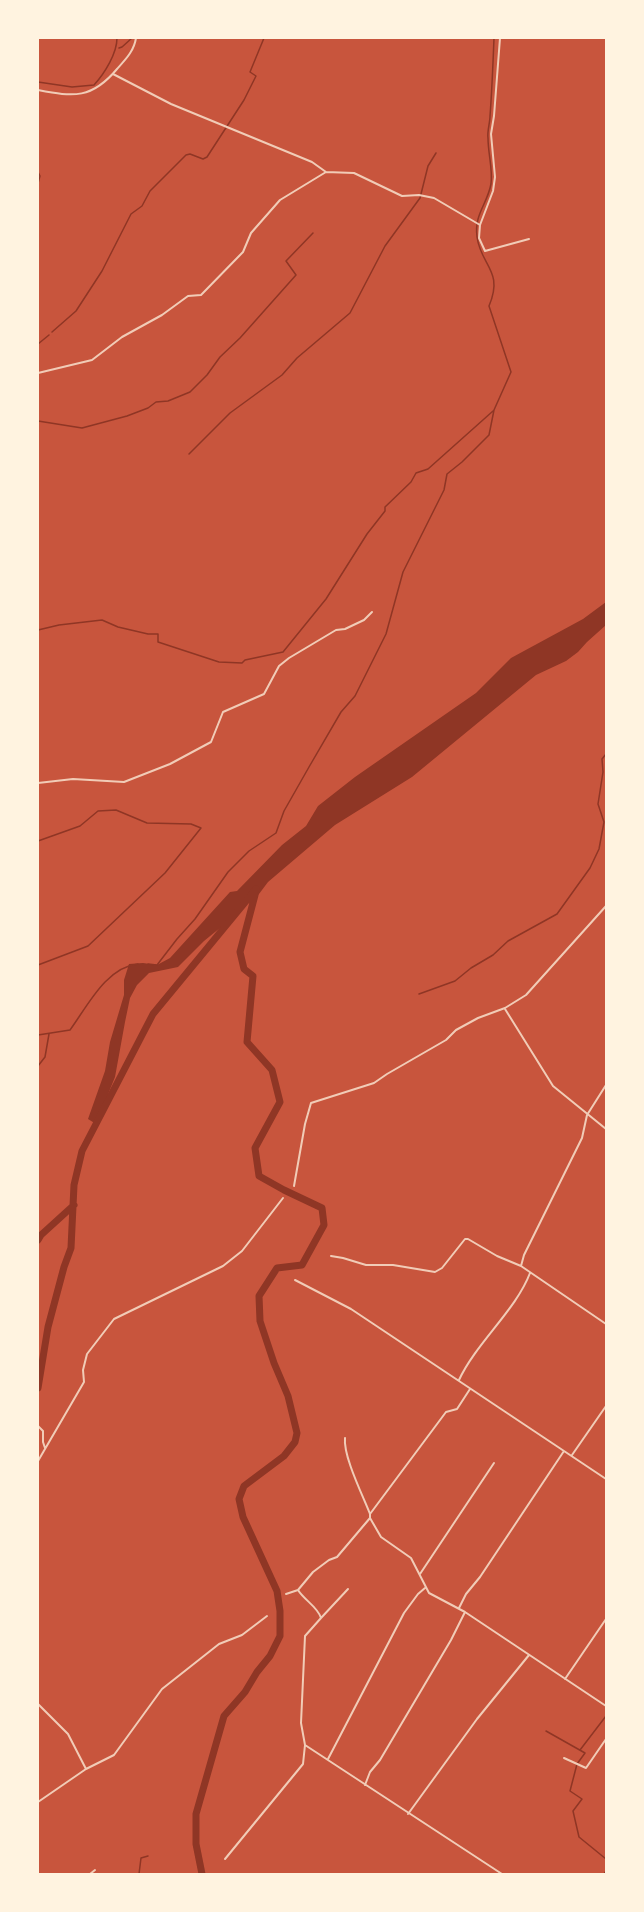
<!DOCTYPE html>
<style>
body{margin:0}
#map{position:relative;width:644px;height:1912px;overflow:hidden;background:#c8553d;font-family:"DM Sans",sans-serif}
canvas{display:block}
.frame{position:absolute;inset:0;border:39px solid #fff3e0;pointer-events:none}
</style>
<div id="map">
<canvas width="644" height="1912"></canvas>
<div class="frame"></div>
</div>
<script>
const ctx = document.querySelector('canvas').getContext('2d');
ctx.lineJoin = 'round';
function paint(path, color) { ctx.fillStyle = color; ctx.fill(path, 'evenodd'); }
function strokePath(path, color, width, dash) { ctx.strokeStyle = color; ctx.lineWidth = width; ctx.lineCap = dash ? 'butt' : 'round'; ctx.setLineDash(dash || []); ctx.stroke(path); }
const water = new Path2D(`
 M606,602V625L587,642L578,652L566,661L536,675L412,777L335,825L268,882L253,902L251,894L231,919L204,941L178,967L149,973L137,985L130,998L125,1022L115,1077L96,1124L88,1119L105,1071L110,1042L124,995V980L129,964L143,963L157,965L170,958L230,892L237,891L282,845L306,826L318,806L355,777L476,693L511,658L583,619Z`);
const stream = new Path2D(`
 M119,48L122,47L132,38
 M38,82L72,87L94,85C105,73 117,53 117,38
 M38,172L40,176L38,183
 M52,332L76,311L102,271L131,214L142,206L150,191L186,155L190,154L203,159L207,157L244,100L256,76L250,72L264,38
 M38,344L49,335
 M38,421L82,428L127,416L148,408L156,402L168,401L190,392L207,375L220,357L240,338L296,275L286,261L313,233
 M189,454L230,413L282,375L297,358L350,313L385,246L420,198L428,166L436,153
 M38,630L59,625L102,620L118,627L148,634H158V642L219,662L242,663L245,660L283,652L326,599L367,534L385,511V507L411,482L416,473L428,469L493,411
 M38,841L80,826L98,811L116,810L147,823L191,824L201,828L165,873L88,946L38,965
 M148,964L157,965L177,939L195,919L228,872L249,851L276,833L284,811L309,767L341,712L355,696L386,634L403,572L444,490L447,474L462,462L489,435L494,410L511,372L489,306C504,271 481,266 477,237C474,214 487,205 491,184C493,169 488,154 488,138C487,131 490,123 490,116C492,90 493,64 494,38
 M419,994L455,981L471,968L493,955L508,941L557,914L590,868L599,849L604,822L598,804L603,772L602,759L606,754
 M38,1035L70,1030C87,1007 106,967 138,964
 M38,1066L45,1057L49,1034
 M546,1731L585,1753L577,1764L570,1791L582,1799L573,1811L579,1837L606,1859
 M580,1750L606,1716
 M139,1874L141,1858L148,1856
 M604,1874L606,1871`);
const river = new Path2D(`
 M38,1240L41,1235L74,1205
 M38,1388L48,1327L64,1267L71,1248L74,1185L82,1151L153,1014L256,889
 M202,1874L196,1844V1814L224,1716L245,1692L257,1672L270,1656L280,1636V1611L277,1591L243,1517L239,1499L244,1486L284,1456L295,1442L297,1433L288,1396L274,1363L260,1321L259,1296L277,1268L302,1265L324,1225L322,1208L284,1190L259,1176L255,1148L280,1102L272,1070L247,1042L253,976L244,969L240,952L255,895`);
const minor = new Path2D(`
 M500,38L494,116L491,134L495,177L493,191L480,225L479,238L485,251L529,239
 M113,74L171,104L312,162L326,172
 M38,90C74,97 92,99 117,69C126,59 134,51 136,38
 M38,373L92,360L122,337L162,315L188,296L201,295L243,252L251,233L280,200L326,172L354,173L402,196L419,195L434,198L480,225
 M38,783L73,779L124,782L170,764L211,742L223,712L264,694L279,666L289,658L336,630L345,629L364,620L372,612
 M38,811V813
 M505,1009L553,1086L606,1129
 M606,1085L587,1115L582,1138L524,1255L521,1266L606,1324
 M294,1186L305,1124L311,1103L374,1083L387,1074L446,1040L456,1030L478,1018L505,1008L526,995L606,906
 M331,1256L343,1258L366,1265H393L435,1272L442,1268L465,1239H468L497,1256L521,1266
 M295,1280L351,1309L606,1479
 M459,1380C476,1343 516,1310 530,1273
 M470,1389L457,1409L446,1412L370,1514V1518L381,1537L411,1558L429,1593L465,1612L606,1706
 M38,1426L43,1431V1442L45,1448
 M345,1438C343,1456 363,1496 370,1514
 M572,1455L606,1406
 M38,1461L84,1382L83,1370L87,1354L114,1319L223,1266L242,1251L283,1198
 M420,1574L494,1463
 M298,1590C304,1600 318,1607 321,1618L305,1636L301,1723L305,1745
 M286,1594L298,1590L313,1572L329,1560L337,1557L370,1518
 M459,1608L466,1594L480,1577L564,1451
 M321,1618L348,1589
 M565,1679L606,1619
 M38,1704L68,1734L86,1769
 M564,1758L586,1768L606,1739
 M328,1759L404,1613L418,1594L425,1588
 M365,1785L370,1772L380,1760L451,1640L465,1612
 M38,1802L86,1769L114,1755L162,1689L219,1644L242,1635L267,1616
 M408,1814L477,1719L529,1655
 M225,1859L303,1764L305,1745L502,1874
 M90,1874L95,1870`);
paint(water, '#8f3625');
strokePath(stream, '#8f3625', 1.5);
strokePath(river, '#8f3625', 7);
strokePath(minor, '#f1ccb7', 2);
</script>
